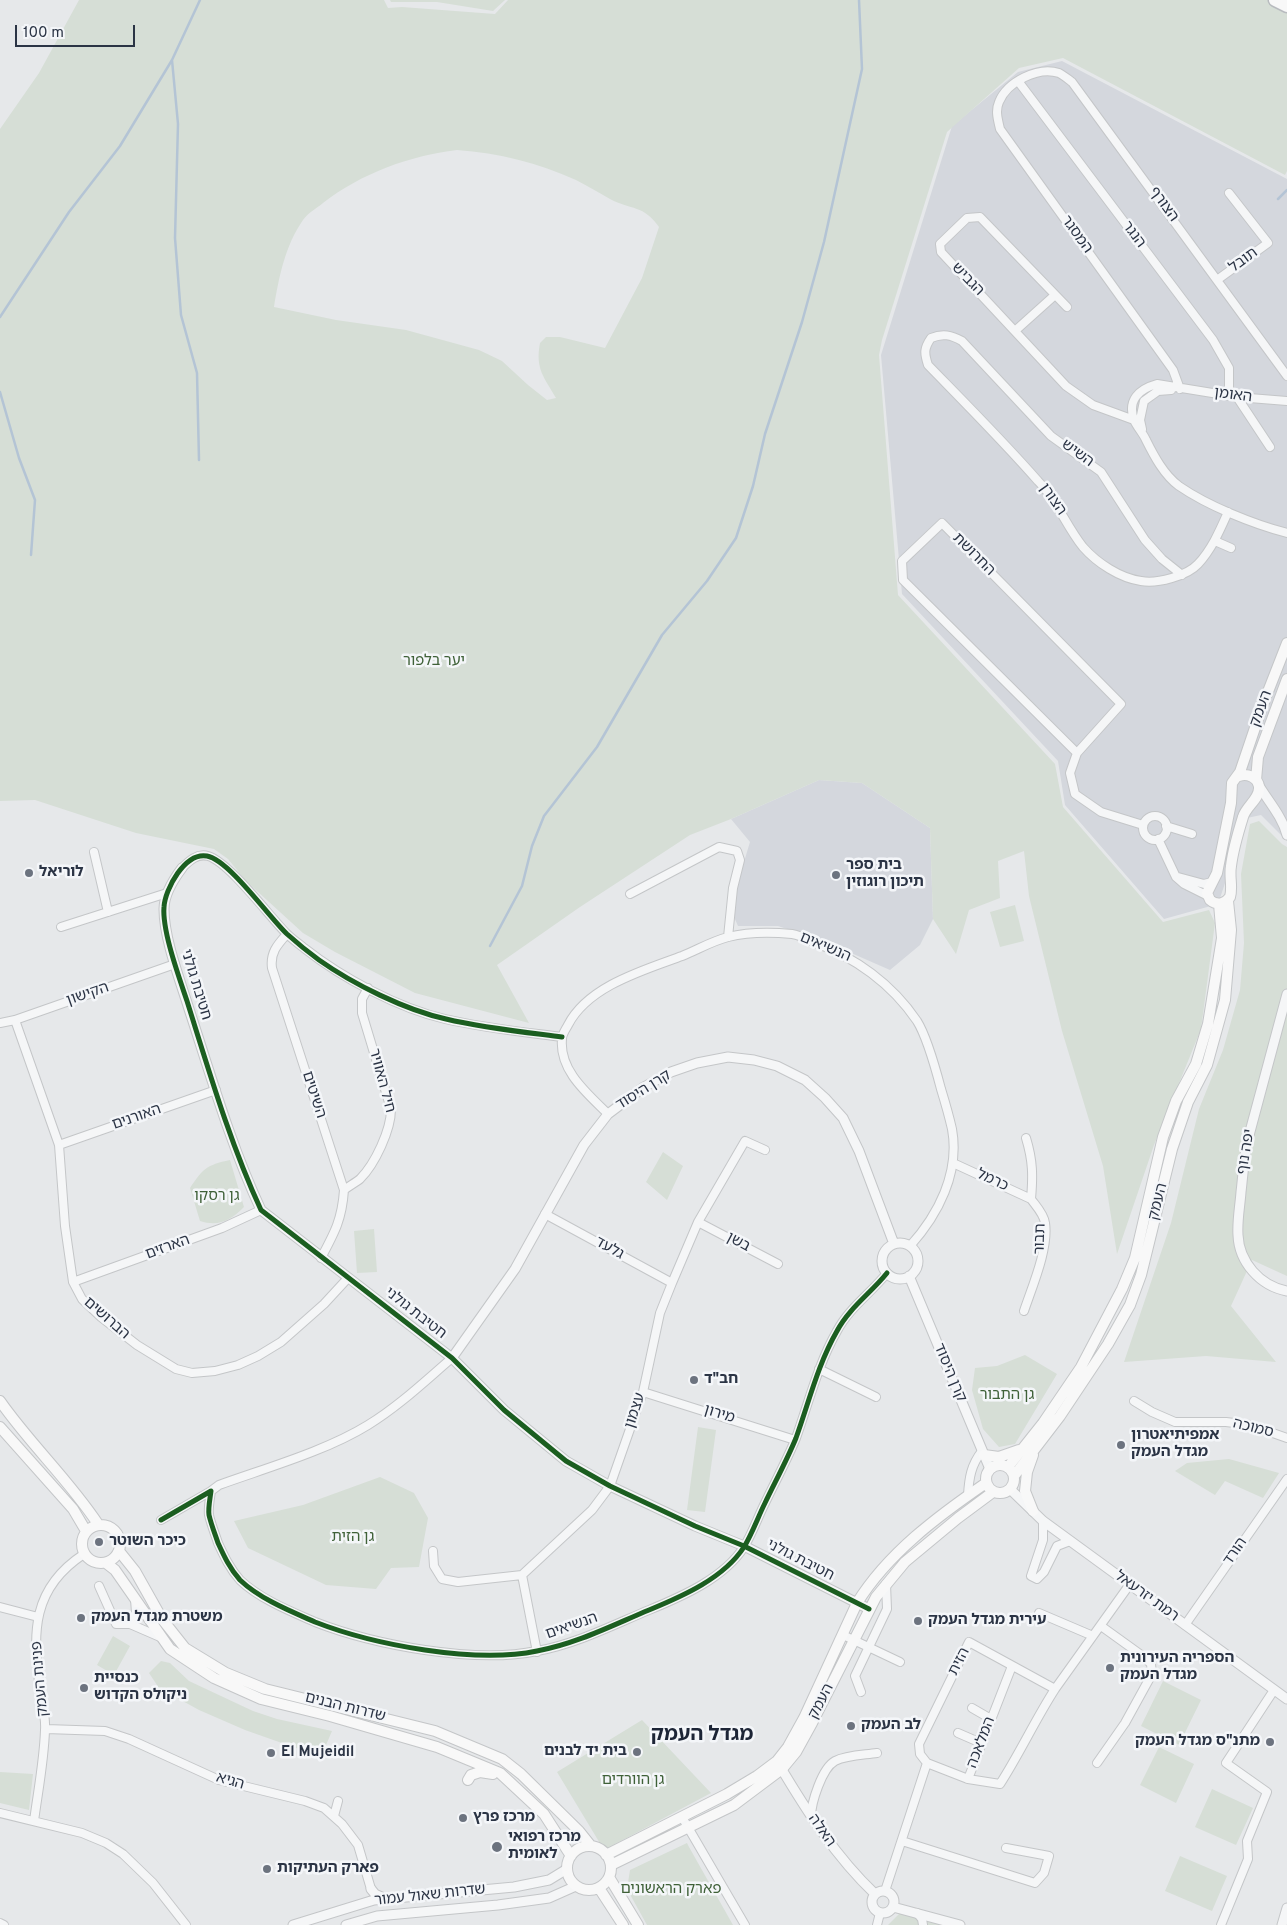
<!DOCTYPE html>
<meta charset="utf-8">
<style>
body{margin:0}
#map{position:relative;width:1287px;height:1925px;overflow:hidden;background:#e6e8ea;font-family:Overpass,sans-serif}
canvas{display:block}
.scale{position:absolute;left:15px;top:25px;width:120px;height:22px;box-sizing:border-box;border:2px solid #2b3445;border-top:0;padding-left:6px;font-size:15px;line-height:18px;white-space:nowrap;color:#2b3445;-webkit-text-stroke:4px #f4f6f9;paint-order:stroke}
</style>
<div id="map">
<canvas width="1287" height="1925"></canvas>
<div class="scale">100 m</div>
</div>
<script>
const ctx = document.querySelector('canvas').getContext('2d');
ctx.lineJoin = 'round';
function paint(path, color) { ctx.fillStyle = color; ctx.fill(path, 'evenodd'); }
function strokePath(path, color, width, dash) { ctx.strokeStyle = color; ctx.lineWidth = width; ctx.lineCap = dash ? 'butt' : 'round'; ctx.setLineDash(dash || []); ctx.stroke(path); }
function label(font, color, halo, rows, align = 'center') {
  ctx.font = font + ' Overpass,"Noto Sans Hebrew",sans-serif'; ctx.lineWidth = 5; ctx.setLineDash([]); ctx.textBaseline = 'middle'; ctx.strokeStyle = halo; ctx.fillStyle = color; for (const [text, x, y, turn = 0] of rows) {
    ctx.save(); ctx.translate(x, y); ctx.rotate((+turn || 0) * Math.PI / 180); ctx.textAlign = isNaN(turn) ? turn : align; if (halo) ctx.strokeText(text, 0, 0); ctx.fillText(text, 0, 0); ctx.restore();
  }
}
const built = new Path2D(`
 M1062,61L1287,179V841L1261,815L1247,818L1218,904L1164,919L1065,805L1058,761L902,594L881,355L952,126L1018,72Z
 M819,780L862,783L930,828L933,919L920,945L890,970L826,942L778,926H738L730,908L750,842L731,819Z`);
const green = new Path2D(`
 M79,0H384L388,8L402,7L495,14L508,0H1287V171L1285,175L1063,58L1019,68L947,132L882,340L879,355L898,595L1055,764L1063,807L1163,922L1209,910L1215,923L1201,1029L1154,1145L1117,1254L1103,1166L1062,1031L1029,896L1024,851L998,861L1000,898L969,910L956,954L933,919L930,828L862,783L819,780L731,819L690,835L580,907L497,965L529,1023L415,993L335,952L303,933L246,881L228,859L214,849L136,833L35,800L0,801V129L39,73ZM457,150C499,153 538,163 576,180C588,186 599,193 610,199C631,210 644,205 659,227L642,278L605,348L560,337H546L540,343C535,369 544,377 556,398L547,400L528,385L502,361L479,350L406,330L336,320L274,307C279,277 285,246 303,220C308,213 317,208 323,203C362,173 409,156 457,150Z
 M390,0H505L493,11L437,2H391Z
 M1259,821L1282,844L1287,847V1276L1252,1260L1231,1306L1276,1362L1206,1356L1124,1362L1171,1223L1199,1109L1223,1050L1240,990L1244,943L1241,874L1250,824Z
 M1015,905L1024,941L1000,947L990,912Z
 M663,1152L683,1166L667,1200L646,1182Z
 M230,1160L244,1207C231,1220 219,1227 200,1221L190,1188C203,1169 206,1165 230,1160Z
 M374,1229L377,1272L357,1273L354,1231Z
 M1025,1355L1057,1374L1015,1444L999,1447L983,1429L972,1390L975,1368L997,1366Z
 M698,1427L716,1430L705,1512L687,1510Z
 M1229,1459L1279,1473L1263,1498L1225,1481L1215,1495L1175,1471L1187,1463Z
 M380,1477L414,1493L428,1518L419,1567L391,1568L376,1589L326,1585L248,1548L234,1521L303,1505Z
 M113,1636L130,1646L114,1675L97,1665Z
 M161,1661L170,1663L189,1681L253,1711L277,1719L332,1731L323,1752L296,1748L245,1730L199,1710L159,1688L149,1673Z
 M1163,1681L1201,1700L1179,1745L1141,1726Z
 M642,1720L711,1793L604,1850L557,1772Z
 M1159,1747L1194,1764L1176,1803L1140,1785Z
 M0,1772L33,1774L29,1810L0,1803Z
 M1212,1789L1253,1808L1236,1845L1195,1827Z
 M687,1843L689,1847L733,1925H647L627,1889L630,1870Z
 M1180,1856L1227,1876L1212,1911L1165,1891Z
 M901,1912L943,1923V1925H888Z`);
const stream = new Path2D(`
 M172,60L178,124L175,238L181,315L197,373L199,460
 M1278,199L1287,190
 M0,317L69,212L120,146L172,60L200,0
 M0,392L19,458L35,500L31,555
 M490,946L522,886L532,846L544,816L597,747L662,635L707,581L736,538L753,486L765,434L802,322L824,242L862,69L859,0`);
const minor = new Path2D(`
 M1018,81L1213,340L1229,368V396
 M1217,280L1268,243L1229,193
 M1067,307L980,217L967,218L940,244L941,252L1066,386L1093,405L1134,420
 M1016,330L1055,295
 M1180,389L1173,370L1000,129C998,120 995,111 999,102C1007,82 1038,66 1059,73C1063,75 1068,79 1072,82L1287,376
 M1237,397L1270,447
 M1287,401L1237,397L1157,384C1139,389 1127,400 1134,420C1137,427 1143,433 1146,440C1154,456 1164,475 1179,486C1208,506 1253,524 1287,533
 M1142,429L1140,420L1144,401L1158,391L1171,390
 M1215,541L1231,548
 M1182,575L1162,559L1145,540L1101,472L1051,436L962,341C951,335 943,333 931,338C924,348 924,353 928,365C965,403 1003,441 1038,481C1057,500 1066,526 1083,547C1097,563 1120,578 1141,581C1157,584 1187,576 1198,564C1212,549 1220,530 1228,512
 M1077,753L903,580L902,561L942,523L1121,704L1077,753L1070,773L1075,794L1101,812L1143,825
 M1143 828a12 12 0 1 1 24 0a12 12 0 1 1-24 0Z
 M1166,826L1192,834
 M1158,839L1176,877L1184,884L1208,896
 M94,852L108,912
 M182,868C189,861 197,853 208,856C229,862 269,916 286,933C292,939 298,943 304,948C342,978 398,1008 445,1019C484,1028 523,1032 562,1037
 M1178,877L1204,884L1212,882
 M630,894L719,847L737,851L740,860L733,888L728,937
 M61,927L167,893
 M287,934C277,945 270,953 272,968L344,1190C342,1219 335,1232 321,1258
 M15,1020L59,1145L65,1226L73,1282L82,1299L101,1317L137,1345L176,1369L192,1373L215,1371L238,1365L258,1356L281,1342L324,1304L348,1278
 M0,1023L15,1020L175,964
 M608,1114C588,1094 559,1071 562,1039C562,1034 566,1029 568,1025C588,986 644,970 682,956C697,950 712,941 728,937C748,932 772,932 792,934C799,935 807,939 813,942C855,957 892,984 917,1021C927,1037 936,1070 941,1089C945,1102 949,1116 952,1129C960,1173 938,1215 910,1246
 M59,1145L216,1090
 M953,1163L1031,1199
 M344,1190C349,1186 355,1183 360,1179C375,1164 391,1130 391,1109L362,1013V999L368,988
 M545,1214L672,1283
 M698,1222L778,1264
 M73,1282L222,1228L261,1210
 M1024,1311C1032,1287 1049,1248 1045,1223C1044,1214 1036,1206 1031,1199C1033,1176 1033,1161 1026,1138
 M819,1369L876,1397
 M643,1392L795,1440
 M1134,1401L1152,1412L1175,1422H1226L1250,1425L1287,1438
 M211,1491L219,1485C266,1468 326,1451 368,1425C399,1406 425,1381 452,1358
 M968,1495C969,1478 971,1465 982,1451
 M161,1520L211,1491C210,1499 208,1508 209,1515C211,1524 215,1534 218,1543C224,1556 230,1569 240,1580C260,1599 290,1611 315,1622C374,1645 475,1664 537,1651C576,1644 613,1625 649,1610C683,1596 724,1578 744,1547C752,1534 758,1517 765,1503C775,1482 787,1460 796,1438C809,1402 818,1364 837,1331C849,1308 871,1293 887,1273
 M1043,1521V1540L1031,1576L1037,1579L1044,1572L1057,1546L1070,1541
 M433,1551L434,1566L442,1579L458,1582L522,1575L592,1510L610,1486L643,1392L660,1313L672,1283L698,1222L745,1141L765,1150
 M522,1575L537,1652
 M99,1586L116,1624H130L136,1613L135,1599
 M0,1607L38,1617
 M1039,1613L1093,1636
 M130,1624L160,1637
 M1185,1625L1287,1479
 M843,1635L900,1662
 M861,1692L855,1676L887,1609L886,1584
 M972,1708L991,1719
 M46,1729L105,1731L129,1739L219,1780L305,1801L324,1808L342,1824L358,1845L371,1889
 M958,1733L981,1743
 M927,1763L968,1779L1012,1666
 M1097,1763L1125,1723L1152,1674L1151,1664L1144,1657L1101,1626
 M968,1779L1000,1784C1020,1753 1035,1720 1055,1689
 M0,1813L82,1833L106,1843L123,1854L153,1883L186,1925
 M334,1816L338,1801
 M682,1817L745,1925
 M811,1817C811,1803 822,1768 835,1761C847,1755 864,1755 877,1753
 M34,1821C38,1791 44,1761 45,1730C46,1717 42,1702 40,1689C32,1632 32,1588 84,1554
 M902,1841L1035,1883L1044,1873L1049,1856L1006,1848
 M885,1891L927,1763L920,1754L919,1744L969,1642L1055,1689L1130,1584
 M917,1913L922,1919L923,1925
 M0,1923L4,1925
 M877,1925L880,1913
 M1221,1925L1248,1859L1247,1841L1267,1792L1226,1763L1274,1690`);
const tertiary = new Path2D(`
 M1258,784C1268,801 1282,816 1287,835
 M182,868C173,880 164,894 164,909C164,939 180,980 189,1009C211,1076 231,1146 261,1210L452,1358L504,1410L566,1461L610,1486L695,1526L744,1546L869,1609
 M1287,994L1248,1139C1244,1157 1243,1175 1241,1192C1240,1206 1237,1221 1238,1235C1239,1262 1260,1286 1287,1291
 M882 1261a18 18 0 1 1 36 0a18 18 0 1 1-36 0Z
 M909,1276L990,1469
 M452,1358L515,1269L584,1145L608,1114L644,1087L671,1072L697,1063L728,1057L754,1060L777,1066L805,1080L825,1098L843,1118L859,1151L894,1244
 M1010,1489L1043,1521L1287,1699
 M778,1763C806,1810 835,1856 875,1894
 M371,1889L375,1894L384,1898
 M872 1902a11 11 0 1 1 22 0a11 11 0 1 1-22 0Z
 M893,1907L960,1925
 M293,1925L374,1900L514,1887L549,1880L567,1869
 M346,1925L377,1916L498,1905L549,1898L576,1886
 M1282,1925L1287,1908`);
const secondary = new Path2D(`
 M1239,776C1247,773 1258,777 1259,787C1260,799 1246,806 1243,817C1238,833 1233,850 1231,866C1229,877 1233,887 1230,897C1225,904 1217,906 1210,900L1207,893L1217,873L1231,803L1232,783L1240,772L1262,707L1287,643
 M1256,780L1258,757L1287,679
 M0,1401C30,1444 69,1480 98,1524
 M0,1427L73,1509L86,1531
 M984,1455L999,1457L1019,1450
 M986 1479a14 14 0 1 1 28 0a14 14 0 1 1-28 0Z
 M1008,1467L1043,1423L1081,1367L1122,1289L1135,1258L1163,1137L1176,1101L1196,1064L1208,1024L1222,938L1219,904
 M1014,1476L1060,1416L1108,1344L1130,1305L1141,1275L1172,1149L1188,1102L1207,1065L1225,1000L1231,930L1228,901
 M1033,1511L1025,1491L1027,1472L1033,1455
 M82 1544a19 19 0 1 1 38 0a19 19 0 1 1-38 0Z
 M119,1551L135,1571L162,1619L185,1648L226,1673L265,1689L435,1731L502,1759L521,1774L579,1831L591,1846
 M106,1563L115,1570L170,1649L214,1678L261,1699L330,1716L437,1747L500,1773L544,1814L571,1856
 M468,1780L471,1775L480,1772L493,1774
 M567 1868a22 22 0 1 1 44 0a22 22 0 1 1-44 0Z
 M606,1855L727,1794L757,1776L777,1761L788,1747L804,1718L857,1603C888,1553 938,1516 986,1483
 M611,1865L734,1805L782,1769L796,1752L812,1723L876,1597L905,1562L958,1518L993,1492
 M609,1877L638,1925
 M599,1888L623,1925`);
const trunk = new Path2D(`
 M1275,0L1287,6`);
const cycleway = new Path2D(`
 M562,1037C523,1032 484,1028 446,1019C405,1010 353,984 319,960C308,952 297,943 287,934C269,917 229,860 207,856C185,852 165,889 164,907C162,931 179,977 187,1001C209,1071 230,1143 261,1210L452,1358L504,1410L566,1461L610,1486L695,1526L744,1546L869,1609
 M161,1520L211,1491C210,1499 208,1508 209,1515C211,1524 215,1534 218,1543C224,1556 230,1569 240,1580C260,1599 290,1611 315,1622C374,1645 475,1664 537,1651C576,1644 613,1625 649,1610C683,1596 724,1578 744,1547C752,1534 758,1517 765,1503C775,1482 787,1460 796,1438C809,1402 818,1364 837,1331C849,1308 871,1293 887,1273`);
const markers = [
 [29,873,5,"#6c737f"],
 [836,875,5,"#6c737f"],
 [694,1380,5,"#6c737f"],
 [1121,1445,5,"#6c737f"],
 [99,1542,5,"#6c737f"],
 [81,1618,5,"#6c737f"],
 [918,1621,5,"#6c737f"],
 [1110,1668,5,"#6c737f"],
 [84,1688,5,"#6c737f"],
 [851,1726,5,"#6c737f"],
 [1270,1742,5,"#6c737f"],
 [637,1752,5,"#6c737f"],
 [271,1753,5,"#6c737f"],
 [463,1818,5,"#6c737f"],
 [497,1847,6,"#6c737f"],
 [267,1869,5,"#6c737f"]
];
const streetNames = [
 ["הצורף",1163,205,54],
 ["המסגר",1076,235,54],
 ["הנגר",1133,235,53],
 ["תובל",1244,261,-36],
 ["הגביש",967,280,46],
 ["האומן",1233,396,7],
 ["השיש",1077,454,36],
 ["הצורן",1052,500,55],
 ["החרושת",973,555,45],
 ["העמק",1262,709,-70],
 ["הנשיאים",825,948,23],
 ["חטיבת גולני",195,985,73],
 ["הקישון",88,995,-19],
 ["חיל האוויר",381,1081,75],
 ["קרן היסוד",644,1091,-32],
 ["השיטים",313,1095,72],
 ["האורנים",137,1118,-19],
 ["יפה נוף",1247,1152,-81],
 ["כרמל",992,1181,25],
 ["העמק",1159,1202,-76],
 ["תבור",1041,1239,-88],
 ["בשן",738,1243,28],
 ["הארזים",168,1248,-20],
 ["גלעד",609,1249,29],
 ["חטיבת גולני",415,1314,38],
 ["הברושים",106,1319,41],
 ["קרן היסוד",949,1373,67],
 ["עצמון",636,1411,-72],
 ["מירון",719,1415,17],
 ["סמוכה",1253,1429,14],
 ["הורד",1236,1552,-55],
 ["חטיבת גולני",800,1561,27],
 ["רמת יזרעאל",1146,1597,36],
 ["הנשיאים",572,1627,-19],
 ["הזית",960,1662,-63],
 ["פנינת העמק",41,1679,-95],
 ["העמק",822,1702,-63],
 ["שדרות הבנים",345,1708,14],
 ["המלאכה",982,1743,-69],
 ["הגיא",230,1782,16],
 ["האלה",821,1831,55],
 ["שדרות שאול עמור",430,1896,-6]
];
const parkNames = [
 ["יער בלפור",434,662],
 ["גן רסקו",217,1197],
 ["גן התבור",1007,1396],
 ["גן הזית",353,1538],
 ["גן הוורדים",633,1781],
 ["פארק הראשונים",671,1890]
];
const poiNames = [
 ["בית ספר",846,866],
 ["תיכון רוגוזין",846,883],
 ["לוריאל",39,873],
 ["חב\"ד",704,1380],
 ["אמפיתיאטרון",1131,1436],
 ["מגדל העמק",1131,1453],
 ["כיכר השוטר",109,1542],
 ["משטרת מגדל העמק",91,1618],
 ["עירית מגדל העמק",928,1621],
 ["הספריה העירונית",1120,1659],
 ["מגדל העמק",1120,1676],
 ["כנסיית",94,1679],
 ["ניקולס הקדוש",94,1696],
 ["לב העמק",861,1726],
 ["מתנ\"ס מגדל העמק",1260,1742,"right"],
 ["בית יד לבנים",627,1752,"right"],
 ["El Mujeidil",281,1753],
 ["מרכז פרץ",473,1818],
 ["מרכז רפואי",508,1838],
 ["לאומית",508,1855],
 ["פארק העתיקות",277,1869]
];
const districtNames = [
 ["מגדל העמק",702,1736]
];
paint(built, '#d4d7dd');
paint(green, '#d6ded6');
strokePath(stream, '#b4c4d5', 2.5);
strokePath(minor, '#c4c6c8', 10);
strokePath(tertiary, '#c4c6c8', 11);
strokePath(secondary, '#c4c6c8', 12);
strokePath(trunk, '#b8bbbf', 15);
strokePath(minor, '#f5f6f7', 8);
strokePath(tertiary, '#f5f6f7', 9);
strokePath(secondary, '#f8f8f8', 10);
strokePath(trunk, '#f8f8f8', 12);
strokePath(cycleway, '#1b5e20', 5);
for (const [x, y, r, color] of markers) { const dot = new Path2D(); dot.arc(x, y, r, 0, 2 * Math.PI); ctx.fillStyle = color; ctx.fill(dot); strokePath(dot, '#f4f6f9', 2); }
label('15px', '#2b3445', '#f4f6f9', streetNames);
label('15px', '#3f6138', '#f4f6f9', parkNames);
label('bold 15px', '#2b3445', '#f4f6f9', poiNames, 'left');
label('bold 20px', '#1d2536', '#f4f6f9', districtNames);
</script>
